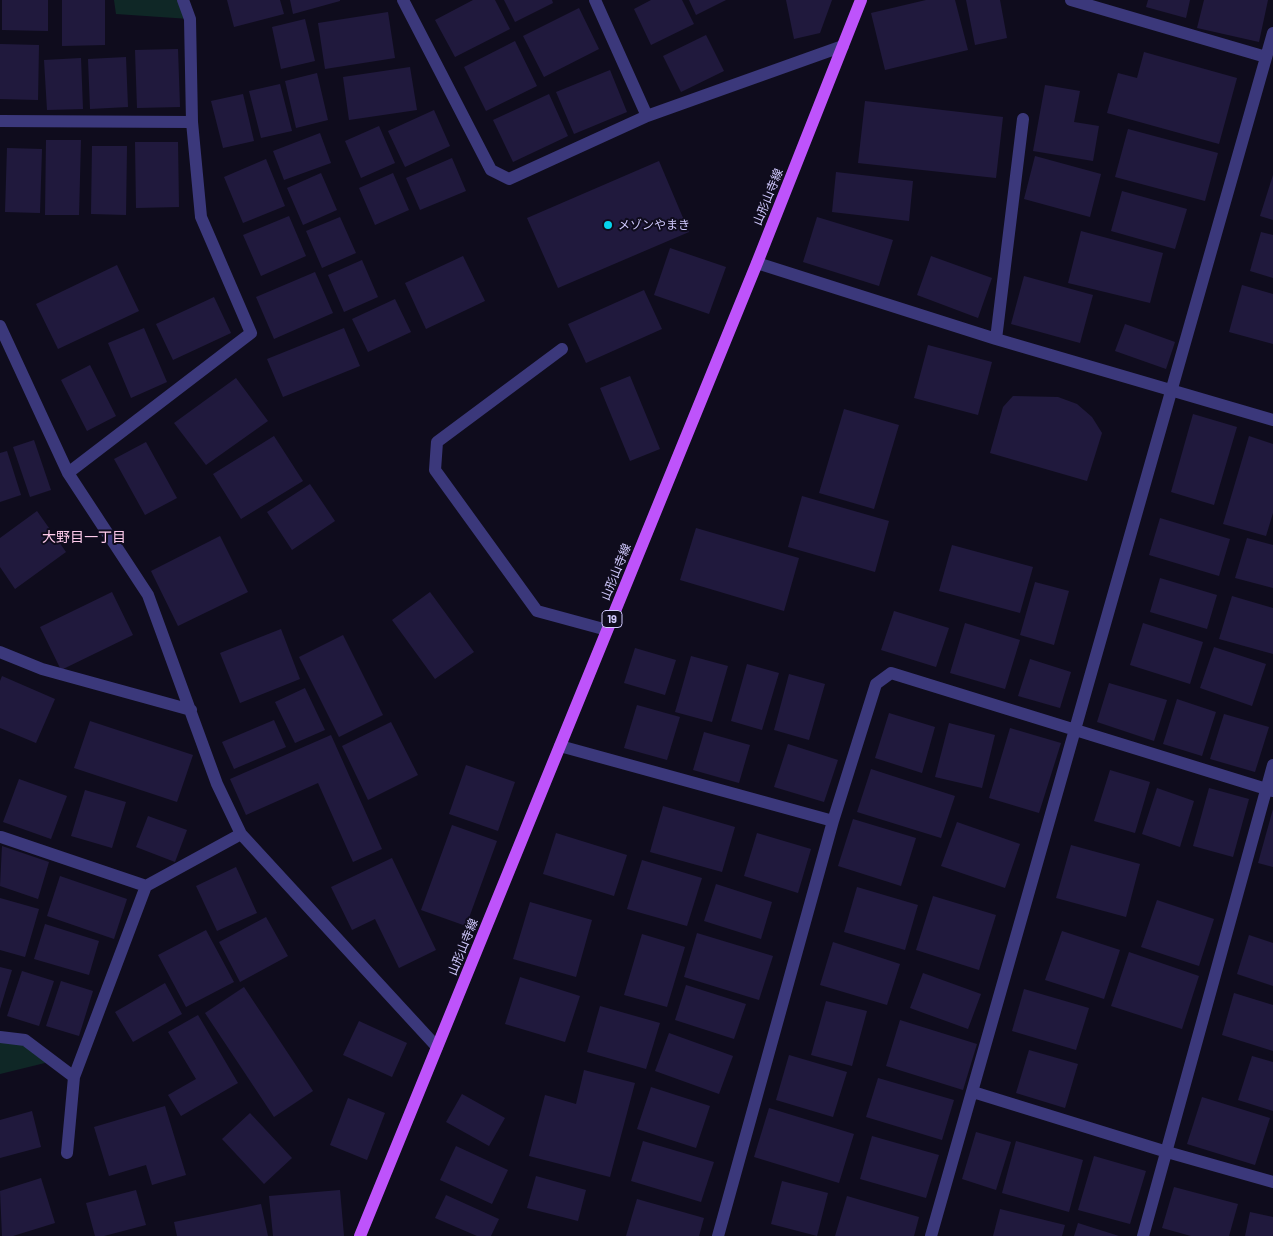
<!DOCTYPE html>
<meta charset="utf-8">
<style>
body{margin:0}
canvas{display:block;background:#0f0c1d}
</style>
<canvas width="1273" height="1236"></canvas>
<script>
const ctx = document.querySelector('canvas').getContext('2d');
ctx.lineJoin = 'round';
function paint(path, color) { ctx.fillStyle = color; ctx.fill(path, 'evenodd'); }
function strokePath(path, color, width, dash) { ctx.strokeStyle = color; ctx.lineWidth = width; ctx.lineCap = dash ? 'butt' : 'round'; ctx.setLineDash(dash || []); ctx.stroke(path); }
function label(font, color, halo, rows, align = 'center') {
  ctx.font = font + ' Barlow,"Noto Sans JP",sans-serif'; ctx.lineWidth = 4; ctx.setLineDash([]); ctx.textBaseline = 'middle'; ctx.strokeStyle = halo; ctx.fillStyle = color; for (const [text, x, y, turn = 0] of rows) {
    ctx.save(); ctx.translate(x, y); ctx.rotate((+turn || 0) * Math.PI / 180); ctx.textAlign = isNaN(turn) ? turn : align; if (halo) ctx.strokeText(text, 0, 0); ctx.fillText(text, 0, 0); ctx.restore();
  }
}
const green = new Path2D(`
 M114,0H183L190,19L116,14Z
 M0,1037L25,1040L53,1061L0,1074Z`);
const building = new Path2D(`
 M2,0H48V31L2,30Z
 M62,0H105V45L62,46Z
 M227,0H280L284,14L234,27Z
 M290,0H340V1L293,14Z
 M473,0H495L510,29L455,57L435,20Z
 M504,0H552L553,3L515,22Z
 M651,0H682L694,24L651,45L634,9Z
 M689,0H726L696,15Z
 M786,0H832L820,33L794,39Z
 M926,0H955L968,50L885,70L871,13Z
 M966,0H1000L1007,38L975,45Z
 M1148,0H1190L1186,18L1146,7Z
 M1204,0H1268L1259,42L1197,28Z
 M579,8L599,49L544,77L523,36Z
 M388,12L395,58L325,69L318,23Z
 M305,19L315,61L281,69L272,27Z
 M706,35L724,71L681,92L663,56Z
 M515,41L537,86L486,111L464,67Z
 M0,44L39,45L38,100L0,99Z
 M178,49L180,107L137,108L135,50Z
 M1144,52L1237,78L1219,144L1107,113L1118,73L1137,78Z
 M126,57L128,107L90,109L88,59Z
 M81,58L83,109L47,110L44,60Z
 M410,67L417,110L349,120L343,77Z
 M610,70L627,112L574,134L556,92Z
 M317,73L328,120L296,128L285,81Z
 M280,84L292,131L261,138L249,91Z
 M1045,85L1080,91L1074,122L1099,126L1093,161L1033,151Z
 M243,94L254,141L223,148L211,101Z
 M549,94L568,136L513,162L493,120Z
 M865,101L1003,117L996,178L858,163Z
 M434,110L450,146L405,167L388,131Z
 M379,126L395,163L361,178L345,141Z
 M1128,129L1218,153L1205,201L1115,177Z
 M320,133L331,163L284,180L273,151Z
 M46,140H81L79,215H45Z
 M135,142H178L179,207L136,208Z
 M92,146H127L126,215L91,214Z
 M7,148L42,149L40,213L5,212Z
 M1035,156L1101,174L1090,217L1024,199Z
 M452,158L466,191L420,210L406,178Z
 M266,159L285,206L243,223L224,177Z
 M659,161L689,232L558,288L527,218Z
 M836,172L913,181L909,221L832,212Z
 M321,173L337,210L303,225L287,188Z
 M393,173L409,210L375,225L359,188Z
 M1273,175V220L1260,216Z
 M1122,191L1187,209L1175,249L1111,231Z
 M289,216L306,256L261,276L243,235Z
 M340,217L356,253L322,268L306,231Z
 M817,217L893,240L879,286L803,262Z
 M1081,231L1163,253L1150,303L1068,283Z
 M1261,232L1273,235V278L1250,271Z
 M670,248L726,267L709,314L654,295Z
 M463,256L485,301L426,329L405,283Z
 M931,256L992,278L978,318L917,295Z
 M362,260L378,297L344,312L328,275Z
 M117,265L139,311L58,349L36,304Z
 M315,272L333,313L274,339L256,297Z
 M1024,276L1093,295L1080,343L1011,324Z
 M1242,285L1273,294V344L1229,332Z
 M644,290L662,329L586,363L568,324Z
 M214,297L231,333L173,360L156,324Z
 M395,299L411,332L368,352L352,319Z
 M1125,324L1175,342L1166,369L1115,351Z
 M144,328L167,382L131,398L108,343Z
 M344,328L360,366L283,397L267,359Z
 M928,345L992,362L978,415L914,398Z
 M90,365L116,416L87,431L61,380Z
 M630,376L660,449L630,461L600,388Z
 M236,378L268,421L206,465L174,423Z
 M1013,396L1058,397L1077,404L1092,417L1102,433L1087,481L990,453L1003,407Z
 M844,409L899,425L874,509L819,493Z
 M1193,414L1237,427L1214,505L1171,492Z
 M274,436L303,481L241,519L213,474Z
 M1249,436L1273,444V513L1266,536L1223,524Z
 M34,440L51,490L30,497L13,447Z
 M146,442L177,498L145,515L114,459Z
 M7,451L21,495L0,502V453Z
 M310,484L335,521L292,550L267,512Z
 M802,496L889,521L875,572L788,547Z
 M37,511L66,552L15,589L0,567V538Z
 M1160,518L1230,539L1219,576L1149,555Z
 M696,528L799,558L784,611L680,580Z
 M220,536L248,592L178,626L151,571Z
 M1247,538L1273,545V588L1235,578Z
 M952,545L1033,567L1020,613L939,591Z
 M1160,578L1217,595L1207,629L1150,612Z
 M1035,582L1069,591L1054,645L1020,635Z
 M112,592L133,635L61,670L40,627Z
 M430,592L474,652L435,679L392,620Z
 M1232,596L1273,608V654L1219,639Z
 M894,611L949,628L936,667L881,650Z
 M965,623L1020,640L1005,689L950,673Z
 M1143,623L1203,642L1190,684L1130,665Z
 M281,629L300,679L240,703L220,653Z
 M343,635L383,715L339,737L299,657Z
 M1214,647L1266,664L1252,706L1200,688Z
 M635,648L676,660L665,695L624,683Z
 M691,656L728,666L712,722L675,712Z
 M1030,659L1071,672L1060,708L1018,696Z
 M747,664L779,673L762,730L731,721Z
 M789,674L825,684L809,740L774,730Z
 M2,676L55,699L36,743L0,728V681Z
 M1109,683L1167,700L1154,741L1097,722Z
 M305,688L325,730L295,743L275,702Z
 M1177,699L1216,712L1202,756L1163,744Z
 M637,705L680,717L667,760L624,748Z
 M889,713L935,727L922,773L875,758Z
 M1224,714L1269,727L1255,772L1210,759Z
 M274,720L286,747L234,769L222,742Z
 M90,721L193,755L177,802L74,768Z
 M391,722L418,775L368,800L342,746Z
 M949,723L995,735L982,788L935,777Z
 M1010,728L1061,743L1039,813L989,798Z
 M704,732L750,745L739,783L693,770Z
 M331,735L382,849L353,862L318,783L246,815L230,779Z
 M788,744L838,760L824,802L774,787Z
 M466,765L515,782L498,831L449,814Z
 M871,769L955,796L941,838L857,812Z
 M1110,770L1150,782L1135,833L1094,821Z
 M19,779L67,796L51,839L3,822Z
 M1157,788L1194,801L1180,847L1142,834Z
 M1209,788L1249,799L1233,857L1193,846Z
 M85,790L126,802L112,848L71,836Z
 M663,806L735,827L722,872L650,852Z
 M1273,809V867L1258,863Z
 M148,816L187,830L175,862L136,847Z
 M853,819L916,838L901,886L838,866Z
 M957,822L1020,844L1005,888L941,866Z
 M452,825L497,841L466,926L421,910Z
 M556,833L627,855L614,896L543,874Z
 M757,833L811,849L798,893L744,876Z
 M1071,845L1140,864L1126,917L1056,898Z
 M2,846L49,862L38,899L0,886Z
 M392,858L436,950L399,968L375,919L352,930L331,887Z
 M642,860L702,878L687,926L627,909Z
 M236,867L257,913L217,931L196,886Z
 M60,876L127,899L114,939L47,916Z
 M716,884L772,902L761,939L704,921Z
 M857,887L918,905L905,950L844,932Z
 M933,896L996,915L979,970L916,950Z
 M0,898L39,909L25,957L0,950Z
 M1157,900L1214,919L1199,966L1141,947Z
 M530,902L592,920L576,977L513,959Z
 M266,917L288,956L240,982L219,942Z
 M45,924L99,941L89,975L34,959Z
 M206,930L234,982L186,1007L158,955Z
 M1062,931L1120,950L1104,999L1045,980Z
 M697,933L773,956L759,1000L684,977Z
 M642,934L685,947L667,1007L624,995Z
 M1249,935L1273,943V986L1237,974Z
 M833,942L900,964L887,1005L820,985Z
 M1129,952L1199,976L1182,1029L1111,1006Z
 M0,967L12,970L0,1009Z
 M22,971L54,981L39,1026L7,1016Z
 M923,973L981,994L968,1029L910,1008Z
 M520,977L580,996L565,1042L505,1024Z
 M61,981L93,991L79,1036L46,1026Z
 M165,983L182,1014L133,1042L115,1012Z
 M686,985L746,1004L734,1039L675,1020Z
 M244,987L313,1091L274,1117L205,1013Z
 M1024,989L1089,1008L1076,1050L1012,1031Z
 M1234,993L1273,1005V1051L1222,1035Z
 M826,1001L867,1011L852,1066L811,1055Z
 M600,1006L660,1023L646,1069L587,1052Z
 M198,1015L238,1083L181,1116L168,1095L196,1079L168,1032Z
 M900,1020L977,1044L963,1090L886,1066Z
 M359,1021L407,1043L392,1077L343,1055Z
 M669,1033L733,1056L719,1094L655,1071Z
 M1029,1050L1078,1064L1065,1108L1016,1093Z
 M789,1055L847,1072L833,1117L776,1100Z
 M1252,1056L1273,1062V1111L1238,1100Z
 M584,1070L635,1083L610,1177L529,1156L545,1095L576,1104Z
 M878,1078L954,1100L942,1140L866,1117Z
 M651,1087L710,1106L696,1148L637,1129Z
 M462,1094L505,1118L489,1146L446,1122Z
 M1202,1097L1270,1118L1255,1165L1187,1144Z
 M348,1098L385,1113L367,1160L330,1145Z
 M165,1106L186,1175L152,1185L146,1165L109,1176L94,1127Z
 M769,1108L854,1134L839,1183L754,1157Z
 M32,1111L41,1147L0,1158V1120Z
 M250,1113L292,1158L264,1184L222,1139Z
 M976,1132L1011,1142L996,1190L962,1179Z
 M872,1136L939,1155L926,1198L860,1179Z
 M643,1141L714,1162L701,1202L631,1181Z
 M1016,1141L1083,1160L1069,1212L1002,1193Z
 M456,1146L508,1170L492,1204L440,1180Z
 M1094,1156L1146,1171L1130,1224L1078,1210Z
 M536,1176L586,1190L578,1221L527,1208Z
 M41,1178L55,1223L13,1236H2L0,1191Z
 M782,1181L828,1193L817,1236L771,1224Z
 M1174,1187L1238,1204L1229,1236H1191L1162,1228Z
 M136,1190L146,1225L104,1236H95L86,1203Z
 M340,1190L344,1236H273L269,1196Z
 M446,1195L499,1219L491,1236H477L435,1218Z
 M847,1196L919,1217L914,1236H835Z
 M637,1199L704,1218L699,1236H626Z
 M261,1204L268,1236H177L174,1222Z
 M1000,1209L1065,1225L1062,1236H993Z
 M1250,1212L1273,1217V1236H1245Z
 M1078,1223L1119,1236H1074Z`);
const minor = new Path2D(`
 M403,0L491,170L509,179L647,116L843,46
 M595,0L647,116
 M1071,0L1266,57
 M0,121L192,122
 M757,263L996,339L1273,420
 M0,326L68,473L148,595L217,784L241,834L437,1047
 M996,339L1023,119
 M562,349L437,442L435,470L537,611L607,630
 M68,473L251,333L201,217L192,122L190,19L183,0
 M0,652L42,669L191,710
 M560,746L833,821
 M1,837L146,886
 M0,1037L25,1040L74,1077
 M973,1092L1167,1152L1273,1182
 M67,1153L74,1077L146,886L241,834
 M718,1236L833,821L876,684L891,673L1273,791
 M931,1236L1273,33
 M1143,1236L1273,765`);
const major = new Path2D(`
 M360,1236L757,263L861,0`);
const markers = [
 [608,225,5,"#05d4ed"]
];
const shields = [
 [612,619,20]
];
const shieldNames = [
 ["19",612,619]
];
const streetNames = [
 ["山形山寺線",768,197,-68],
 ["山形山寺線",616,572,-68],
 ["山形山寺線",463,947,-68]
];
const poiNames = [
 ["メゾンやまき",618,225]
];
const neighbourhoodNames = [
 ["大野目一丁目",84,537]
];
paint(green, '#0f2726');
paint(building, '#20193d');
strokePath(minor, '#3b387b', 12);
strokePath(major, '#be53fb', 12);
for (const [x, y, r, color] of markers) { const dot = new Path2D(); dot.arc(x, y, r, 0, 2 * Math.PI); ctx.fillStyle = color; ctx.fill(dot); strokePath(dot, '#0f0c1d', 2); }
for (const [x, y, w] of shields) { const box = new Path2D(); box.roundRect(x - w / 2, y - 8.5, w, 17, 4); ctx.fillStyle = '#0f0c1d'; ctx.fill(box); strokePath(box, '#d0c9fe', 1); }
label('bold 11px', '#d0c9fe', null, shieldNames);
label('12px', '#d0c9fe', '#0f0c1d', streetNames);
label('12px', '#d0c9fe', '#0f0c1d', poiNames, 'left');
label('14px', '#fecbeb', '#0f0c1d', neighbourhoodNames);
</script>
